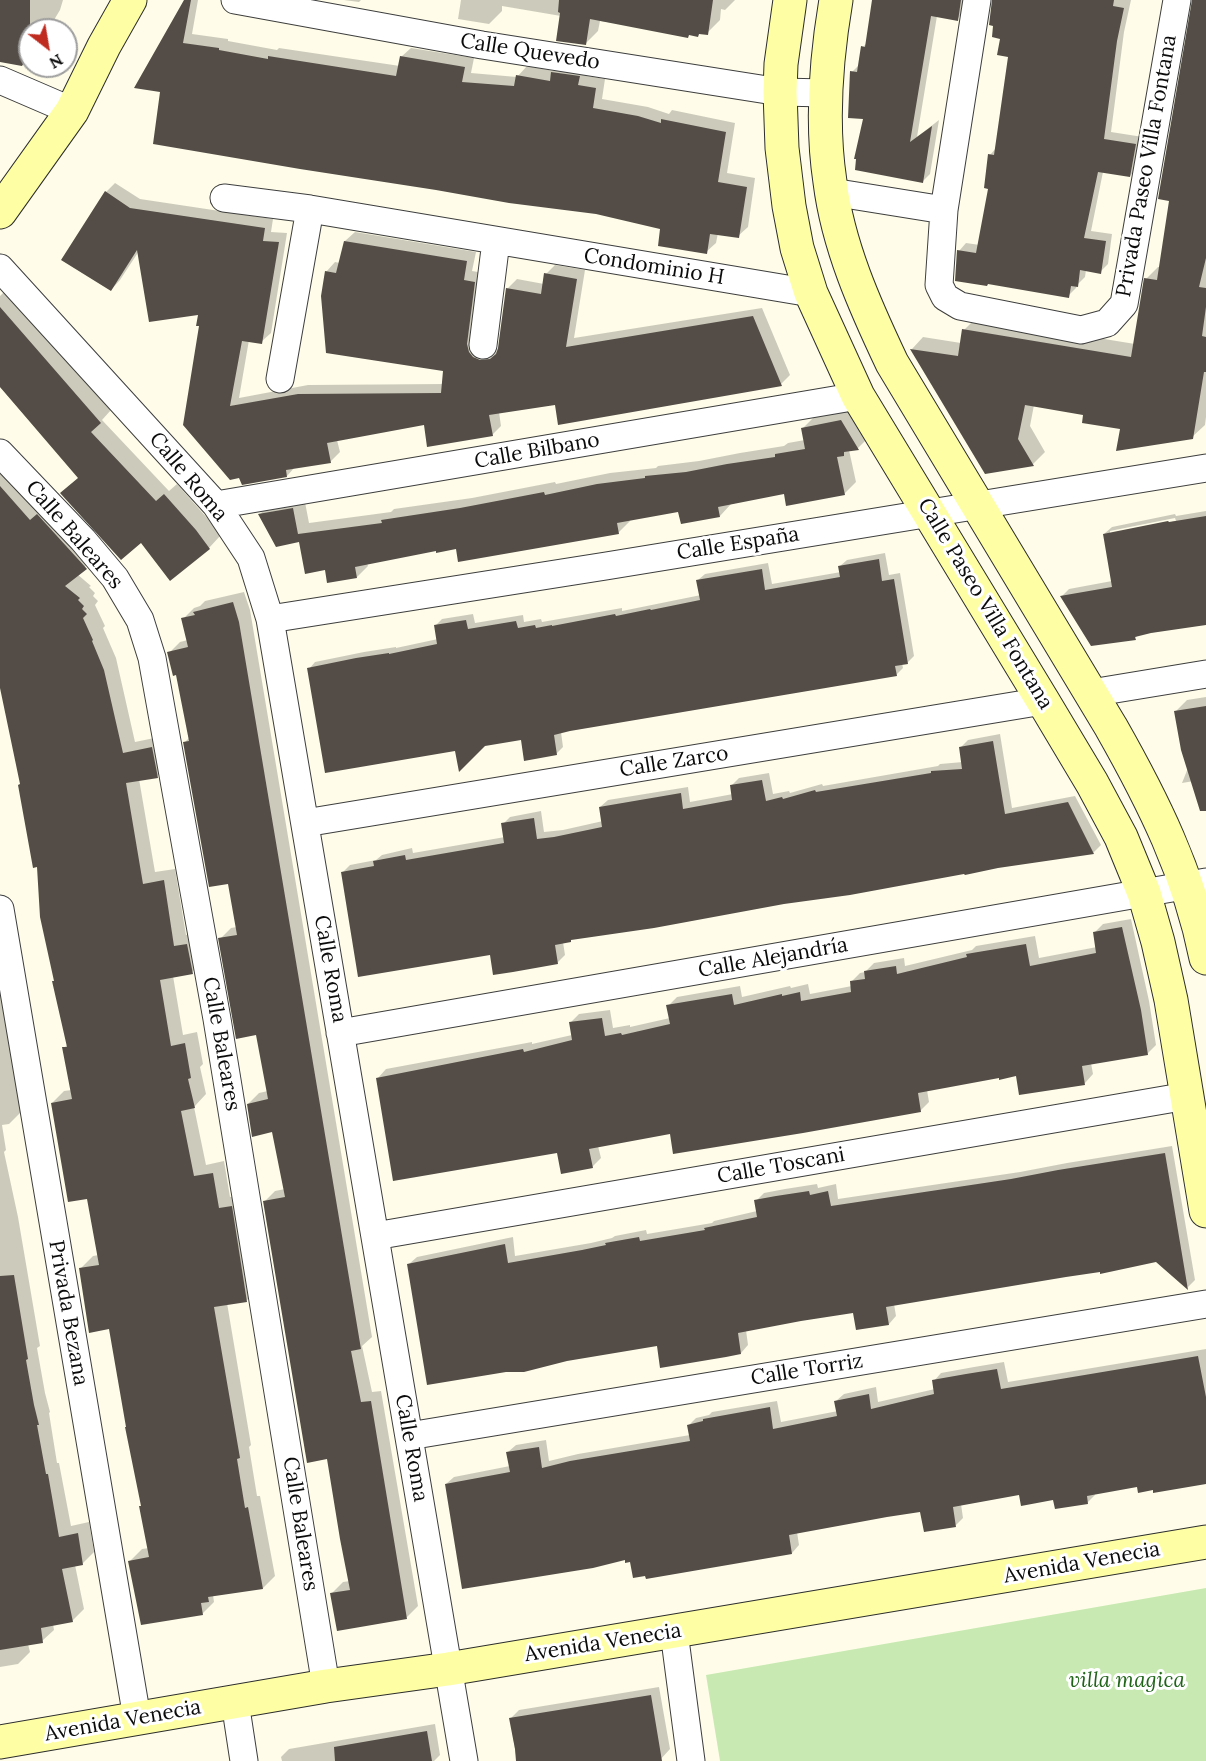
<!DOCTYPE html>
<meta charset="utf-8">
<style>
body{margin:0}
#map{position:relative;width:1206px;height:1761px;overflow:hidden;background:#fffde9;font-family:Lora,serif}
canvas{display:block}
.north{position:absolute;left:18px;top:18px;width:60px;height:60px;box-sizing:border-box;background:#fff;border:2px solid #9d9d9d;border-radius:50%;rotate:149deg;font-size:16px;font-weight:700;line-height:24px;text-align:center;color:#0b0b0b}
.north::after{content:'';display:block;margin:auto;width:21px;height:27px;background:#bf2b1f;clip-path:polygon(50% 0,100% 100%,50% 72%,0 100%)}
</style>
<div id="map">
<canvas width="1206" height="1761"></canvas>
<div class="north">N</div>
</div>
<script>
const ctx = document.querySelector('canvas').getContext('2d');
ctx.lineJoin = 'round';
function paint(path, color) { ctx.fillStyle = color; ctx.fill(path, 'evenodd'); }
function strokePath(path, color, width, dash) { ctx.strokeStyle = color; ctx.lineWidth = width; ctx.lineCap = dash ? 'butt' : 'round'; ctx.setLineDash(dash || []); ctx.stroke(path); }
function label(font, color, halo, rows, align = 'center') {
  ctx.font = font + ' Lora,serif'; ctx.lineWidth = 6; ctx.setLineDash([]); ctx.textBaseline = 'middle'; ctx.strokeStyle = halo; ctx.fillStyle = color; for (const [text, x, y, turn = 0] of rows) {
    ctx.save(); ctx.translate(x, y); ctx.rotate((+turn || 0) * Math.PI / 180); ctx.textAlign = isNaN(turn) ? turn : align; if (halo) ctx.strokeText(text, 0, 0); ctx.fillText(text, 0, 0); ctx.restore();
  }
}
const green = new Path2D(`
 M1206,1588V1761H720L706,1675Z`);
const shadow = new Path2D(`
 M0,0H63L60,10L48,30H30V56L22,64L0,60Z
 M186,0H198L192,34L228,39V41L277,50L279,48L400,66L401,57L411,48L474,58L471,73L517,77L527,66L554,71L562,63L588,67L587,76L605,79L602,99L648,107L669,114L672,110L735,123L727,173L755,178L748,227L738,236L718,233L716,243L706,252L662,228L596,213L154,143Z
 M344,0H361L359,2Z
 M461,0H735L725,10L721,9L720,20L707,33L701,32L698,35L600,21L598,31L585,44L561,16L502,6V11L489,24L458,19Z
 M873,0H967L965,11L957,19L937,16L917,137L939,120L930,174L922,182L865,118L852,72L860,64L863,47L867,43Z
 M994,0H1131L1124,32L1111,132L1143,137L1137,168L1130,176L1103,172L1091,231L1112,234L1108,264L1100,272L1086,270L1085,277L1077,285L1076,288L1068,296L959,251L966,243L980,245L990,187V155L996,148L1009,56L1002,37Z
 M1194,0H1206V417L1205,425L1192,437L1122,428L1084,414L1034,405L1030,426L1045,452L1033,464L986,472L912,349L923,337L961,343L964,330L976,318L1135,344L1146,279L1158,267H1161L1170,200Z
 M115,183L140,199L273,219L271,232L287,233L271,333L261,342L249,340L239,398L308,385L444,384L445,370L326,272L335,262L340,263L345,241L355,232L476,252L472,271L484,273L490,352L499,351L507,289L517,279L544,284L546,274L555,265L585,270L574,338L762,308L790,375L781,384L556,403L499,412L501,426L492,435L425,423L337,440L340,452L330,462L295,467L287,476L243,483L201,325L200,314L139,251L120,280L111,290L106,192Z
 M6,290L111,410L102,420L169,491L177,484L208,519L220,536L209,548L141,540L79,477L0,387V296Z
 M853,409L869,437L858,448L849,450L856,482L844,494L785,492L731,504L720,516L679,510L629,519L630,521L618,533L437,549L367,563L368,566L357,577L326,569L301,541L260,514L271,503L304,497L309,523L391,512L394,509L472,498L555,482L556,484L610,473L656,468L658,466L699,461L740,453L784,446L788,443L805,440L803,428L814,417Z
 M0,470L97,556L77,574L91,586L89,587L95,593L93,596L98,601L95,605L105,626L103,628L116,658L135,742L164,736L169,764L157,776L139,779L155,872L175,869L186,935L199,932L204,960L192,972L173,976L183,1035L197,1032L203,1064L200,1067L206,1094L194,1107L206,1165L224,1161L230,1197L243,1195L259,1288L247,1300L227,1303L251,1445L249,1447L257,1496H260L275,1576L263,1588L213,1595L214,1602L202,1614L130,1561L142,1549L149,1548L110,1328L81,1268L93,1256L99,1255L88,1197L52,1103L64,1091L72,1090L64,1048L68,1044L56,980L38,866L0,680Z
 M1206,511V623L1138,635L1135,638L1062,596L1069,589L1112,581L1104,534L1112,527L1175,514L1176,516ZM1175,518L1176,521L1110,534V531Z
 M885,553L889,575L900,573L914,656L907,663H902L903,668L896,675L561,732L563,747L556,754L522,739L457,749L309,669L315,662L364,652L396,647V648L438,639L435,626L442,619L473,614L475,623L523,615L524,622L541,619L542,622L622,608V611L701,595L698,580L705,574L768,563L772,584L841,572L840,566L847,560Z
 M244,592L250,610L372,1337L362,1346L372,1392L381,1391L418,1606L407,1617L332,1593L343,1582L350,1581L328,1458L264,1202L275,1191L285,1189L273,1130L248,1104L259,1093L268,1091L257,1034L220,939L231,928L237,927L230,883L185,742L189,738L178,674L169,653L180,642L188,640L183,619L194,608L200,606L205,601Z
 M1206,697V779L1182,783L1188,768L1176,711L1187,700Z
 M1000,734L1012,808L1075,796L1101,845L1093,853L998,867L572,939L563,942L565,955L557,963L491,953L342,873L350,865L376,860L382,855L412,848L413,853L505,837L503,824L510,817L541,811L544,832L563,830L603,821L600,807L608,800L688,787L690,802L733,794L731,786L739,778L769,773L773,794L789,791L790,793L822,784L823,786L938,766L940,764L963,762L961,747L968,740Z
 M1131,919L1149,1001L1156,1045L1147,1054L1091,1063L1093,1074L1085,1083L1017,1074L927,1090L929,1102L920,1111L671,1132L598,1146L601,1158L592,1167L559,1152L378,1078L386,1069L532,1042V1044L572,1035L570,1023L579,1014L610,1010L613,1028L630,1025V1027L670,1018L668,1006L677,997L740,986L742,997L790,986L791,988L808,984L810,994L852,986L851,982L860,973L865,972L874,963L904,958L905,966L972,950L976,946L1035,936L1039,958L1097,947L1094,933L1103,924Z
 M0,987L21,1112L9,1124L2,1125L6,1150L4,1152L18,1217L40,1346L37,1348L45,1393L50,1412L49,1413L57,1463H59L71,1526L89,1522L94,1552L82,1564L75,1565L84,1609L72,1621L53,1624L54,1630L42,1641L28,1644L30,1652L18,1664L0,1667Z
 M1172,1146L1195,1280L1188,1287L1157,1260L894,1304L896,1316L889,1324L854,1311L746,1330L748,1345L741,1353L658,1345L409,1264L417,1257L513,1237L515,1256L591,1243L612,1238L615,1236L646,1230L647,1234L712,1223L714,1221L757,1211L756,1201L764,1193L785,1189L817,1184L818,1188L836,1184L838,1199L1020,1172L1067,1163Z
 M1206,1349V1483L1154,1488L1138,1485L1094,1493L1095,1495L1087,1503L1020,1494L961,1504L963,1518L956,1525L922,1510L797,1532L799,1545L792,1553L631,1561L446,1484L454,1477L510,1466L508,1452L516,1445L546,1440L549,1461L578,1454L690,1435L688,1426L696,1418L709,1415L712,1412L777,1401L781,1422L838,1411L836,1401L844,1394L876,1387L878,1402L935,1389L934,1381L941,1373L974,1367L1004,1362L1008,1382Z
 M659,1687L670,1749L659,1761H517L510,1719L519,1710Z
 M435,1724L440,1755L434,1761H282L281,1757L289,1749Z`);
const building = new Path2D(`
 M0,0H30V53L22,66L0,62Z
 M184,0H191L183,43L219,48V50L268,59V56L396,76L400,56L465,67L462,82L514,86L516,75L550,81L551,72L580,76L578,85L596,88L593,108L638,116L661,123V119L726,132L718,182L747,187L739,238L710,234L707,254L658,246L660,229L596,214L509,203L436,190L300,169L153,144L160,92L134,88Z
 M559,0H713L708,35L699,34L698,37L689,35L688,38L590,19L586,45L556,41L560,13L558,12Z
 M872,0H961L958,21L931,16L910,142L932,126L923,183L855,170L856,159H854L863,119L848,118L850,71L857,72L861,46L865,47Z
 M992,0H1114L1113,6L1124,8L1117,41L1104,139L1136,144L1130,177L1098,172L1084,238L1106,241L1101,274L1080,270L1078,287L1071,286L1069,298L988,284L987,286L955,281L957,250L976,253L988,189L984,188L988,154L994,155L1008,57L997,55L1000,39L992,37L993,26L989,25Z
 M1192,0H1206V258L1199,287L1206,288V307L1202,336L1206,337V372H1204L1193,439L1116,451L1120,429L1082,423L1083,415L1025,405L1018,439L1034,466L985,474L910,349L958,356L962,329L1131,357L1144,278L1157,280L1169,201L1158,199Z
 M105,191L130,208L265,228L263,241L279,242L262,344L242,341L230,406L298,394L441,393L443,371L326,353L321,296L325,271L336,273L344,241L467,261L464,280L475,282L467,344L469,352L473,357L480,360L490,359L496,354L498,348L506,288L541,294L544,273L577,279L566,347L753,316L782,386L558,425L555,405L489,415L493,436L427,447L424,425L327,443L331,463L286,470L287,477L242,485L239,478L230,480L183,425L199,326H196L198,315L149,322L137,250L111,291L61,260Z
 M0,307L101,423L91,432L156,501L164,494L196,530L210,549L170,581L141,543L121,560L60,493L78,478L0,387Z
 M841,420L859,450L844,452V456L837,457L845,495L786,506L784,494L718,507L720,517L681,524L678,512L617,523L619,534L458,562L456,549L436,553V551L355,567L357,578L327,583L325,570L305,574L299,542L276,547L258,514L293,508L298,534L382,523L381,520L460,508L544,492L545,495L597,484L645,478V476L686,472L727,464L775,457V454L805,449L801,428Z
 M0,486L30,520L37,514L87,569L65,586L80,598L78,600L84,606L82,609L87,614L83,618L93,640L92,641L104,670L123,753L152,747L158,778L126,783L143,884L164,880L174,946L187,944L193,974L160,980L171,1046L185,1043L191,1078L188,1079L195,1108L181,1111L194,1176L213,1173L219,1208L232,1206L247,1302L214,1307L240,1458L237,1459L245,1508L248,1507L263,1589L208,1597L209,1602L201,1603L203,1615L141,1625L128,1561L149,1557L139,1506H141L125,1427H126L109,1329L89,1333L79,1268L99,1265L87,1199L68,1202L51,1103L72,1099L62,1047H67L52,981H54L40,917L37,867L33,868L18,785L20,784L0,688Z
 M1206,516V625L1151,633L1135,637L1136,640L1091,646L1060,596L1112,587L1103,534L1168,521L1169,522Z
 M879,559L882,581L894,579L908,664L895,666L897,676L570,731L554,735L557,755L524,761L521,740L485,746L459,772L455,751L325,773L307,668L356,658L389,653V654L437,644L434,625L466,620L468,629L516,621L518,628L535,625L536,628L552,625V626L615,614L616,616L650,609L651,610L700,600L696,580L762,569L765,590L840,577L838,566Z
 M233,602L239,622L361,1349L351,1351L361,1402L371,1401L407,1619L337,1631L330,1593L350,1590L340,1539L327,1459L307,1463L263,1201L285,1197L272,1132L252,1137L247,1104L268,1099L256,1035L236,1039L218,938L237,935L228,884L209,887L183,742L189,741L176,675L173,676L167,652L188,647L181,618L195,615L193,612Z
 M1206,706V811H1200L1181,750L1174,711Z
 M993,741L1005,814L1068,802L1094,854L998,868L965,875L964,874L850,895L784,904L654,928L571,940V942L555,945L558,964L513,972L493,975L490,955L358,977L341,872L374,866L373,861L405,855L406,860L504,843L501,823L534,818L537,839L554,837L602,827L599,807L681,793L683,809L732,800L730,785L762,780L766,801L782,797L783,799L815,790L816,792L931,773V771L962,769L959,747Z
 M1122,927L1141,1010L1148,1055L1082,1066L1085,1085L1019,1095L1016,1076L999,1080V1078L918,1093L921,1112L803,1133L673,1154L670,1134L589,1149L593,1168L561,1174L557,1153L393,1181L376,1078L523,1049L524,1052L572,1040L569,1022L602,1018L605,1036L621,1033L622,1035L670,1024L666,1005L732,994L734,1005L782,994V996L800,992L801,1001L851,992L850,981L865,979L864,971L896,966L897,974L967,957L966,954L1026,944L1030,966L1096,953L1093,932Z
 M1165,1153L1188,1290L1156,1262L1100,1274V1272L1066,1277L886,1307L889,1325L856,1330L853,1313L801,1321L738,1333L741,1354L726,1357L660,1368L657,1346L567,1361L524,1372H506L427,1385L407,1264L505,1244L508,1263L582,1250L606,1245L605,1243L639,1237L640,1241L705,1230L704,1228L757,1217L754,1200L776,1196L809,1191L810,1195L828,1191L831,1206L1011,1179L1058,1170Z
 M14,1275L28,1359L26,1360L34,1405L39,1425H37L46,1474H48L59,1537L78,1533L83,1565L62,1569L73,1622L41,1628L43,1643L0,1650V1276Z
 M1198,1356L1206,1397V1484L1153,1493V1490L1138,1493L1137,1487L1087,1496L1088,1504L1055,1509L1053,1500L1021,1506L1019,1495L953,1507L956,1527L924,1532L920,1512L887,1517L789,1535L792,1554L646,1579L645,1576L633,1578L630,1562L625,1563V1560L593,1568L462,1589L445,1484L510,1472L506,1452L539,1447L542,1468L570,1461L690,1441L687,1425L703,1421V1419L770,1407L773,1429L837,1416L834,1401L869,1394L871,1409L934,1394L932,1380L966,1374L997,1369L1001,1389Z
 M651,1695L662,1761H516L515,1749L509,1718Z
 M427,1731L432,1761H335L334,1747Z`);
const street = new Path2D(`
 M235,0L482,45L780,92L826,93
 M977,0L944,210L939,285L945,297L960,306L1081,330L1107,323L1124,304L1177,0
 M0,80L72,111
 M832,192L944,210
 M224,198L310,209L811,293
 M0,268L216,505L251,558L270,619L464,1761
 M483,345L496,241
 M280,379L310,209
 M0,453L83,540L115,578L140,620L152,658L217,1019L326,1686
 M216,505L858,396
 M270,619L606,566L1206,468
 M1091,693L1206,674
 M305,823L1043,701
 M0,909L137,1718
 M340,1033L1206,882
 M375,1236L1187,1096
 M409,1436L1206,1304
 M674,1632L691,1761
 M235,1702L244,1761`);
const secondary = new Path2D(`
 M790,0L781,64L780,92L782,148L789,206L797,248L811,293L858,396L1043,701L1092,783L1121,837L1144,893L1158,942L1171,1000L1206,1211
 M836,0C826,59 821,123 830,182C838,246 865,306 892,363L1111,727C1153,801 1189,873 1206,958
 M0,212L72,111L104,46L130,0
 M0,1742L326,1686L448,1669L1206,1542`);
const streetNames = [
 ["Calle Quevedo",530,52,9],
 ["Privada Paseo Villa Fontana",1147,166,-80],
 ["Condominio H",654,267,9],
 ["Calle Bilbano",537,451,-10],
 ["Calle Roma",188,477,50],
 ["Calle Baleares",74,535,49],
 ["Calle España",738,544,-9],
 ["Calle Paseo Villa Fontana",985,604,59],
 ["Calle Zarco",674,762,-9],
 ["Calle Alejandría",773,958,-10],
 ["Calle Roma",330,969,80],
 ["Calle Baleares",221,1044,80],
 ["Calle Toscani",781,1166,-10],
 ["Privada Bezana",68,1313,80],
 ["Calle Torriz",807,1370,-9],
 ["Calle Roma",411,1448,80],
 ["Calle Baleares",300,1524,81],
 ["Avenida Venecia",1082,1563,-10],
 ["Avenida Venecia",603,1643,-9],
 ["Avenida Venecia",123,1721,-10]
];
const parkNames = [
 ["villa magica",1127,1681]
];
paint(green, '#c8eab2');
paint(shadow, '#0003');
paint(building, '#544d47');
strokePath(street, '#3e3e3e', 29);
strokePath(secondary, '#2d2d2d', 35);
strokePath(street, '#fff', 27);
strokePath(secondary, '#feffa4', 33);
label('21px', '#0b0b0b', '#fff', streetNames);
label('italic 21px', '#20641a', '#fff', parkNames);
</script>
